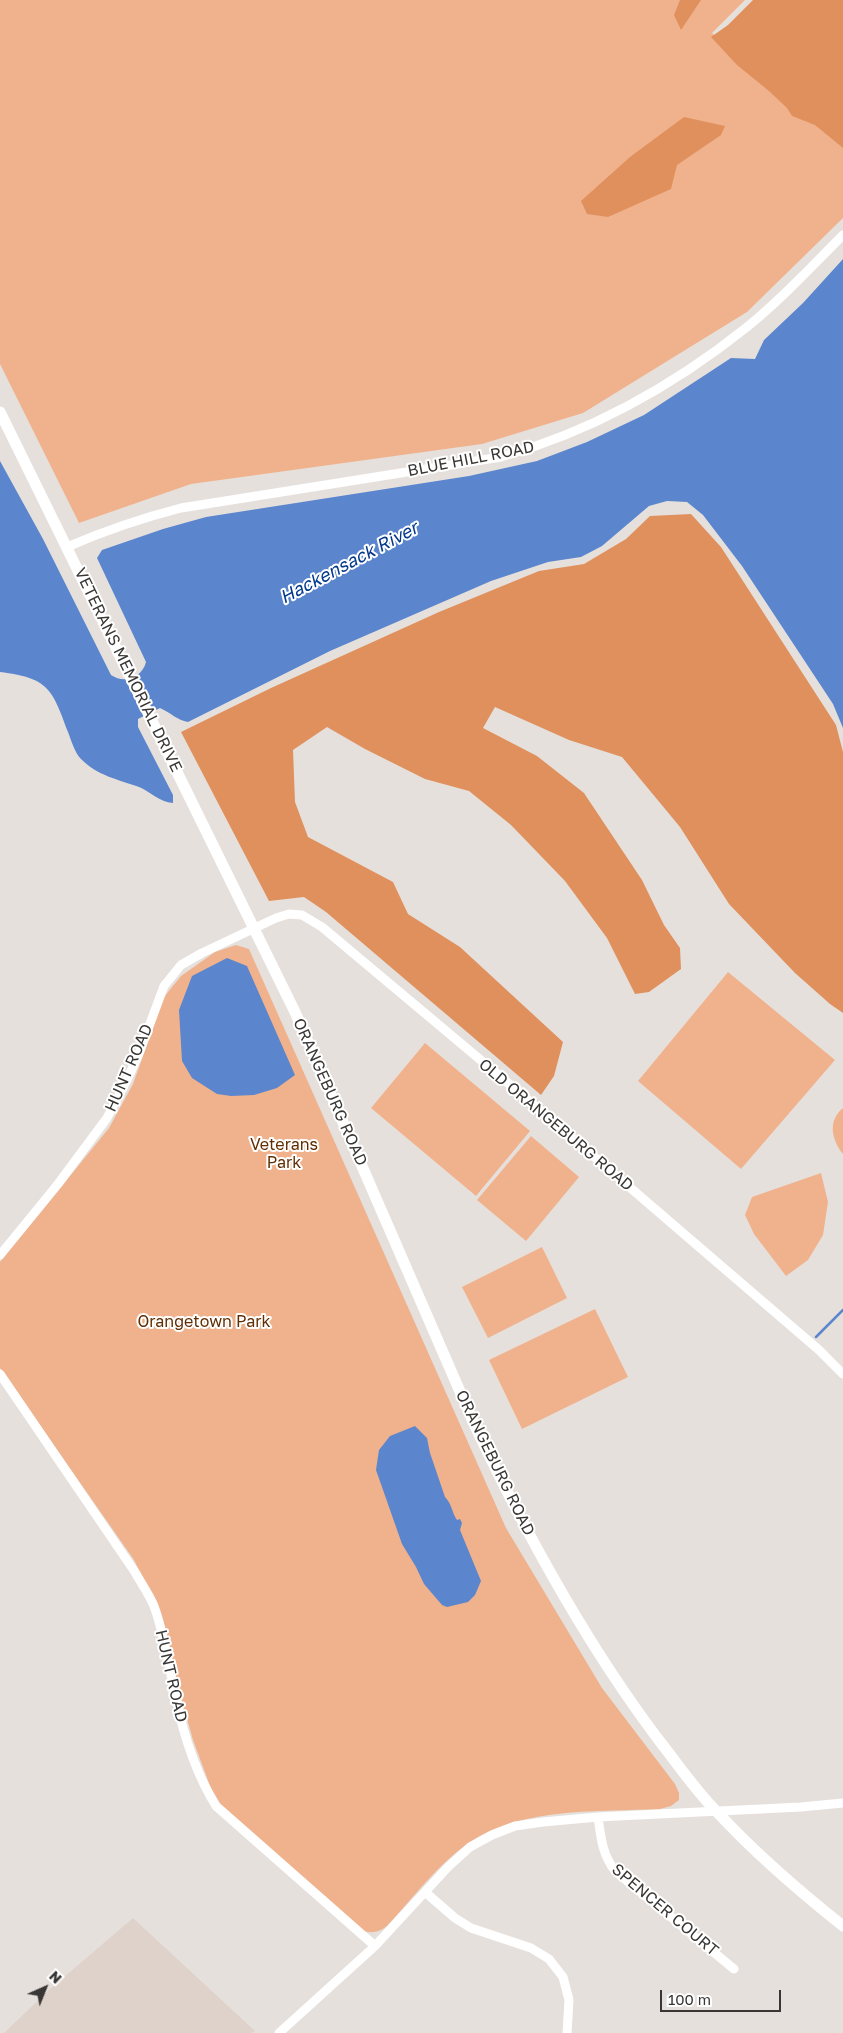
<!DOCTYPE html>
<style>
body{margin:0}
#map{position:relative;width:843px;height:2033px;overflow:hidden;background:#e6e0dd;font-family:"Golos Text",sans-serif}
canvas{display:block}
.north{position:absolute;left:20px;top:1963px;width:50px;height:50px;-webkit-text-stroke:4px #fff;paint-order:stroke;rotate:44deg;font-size:14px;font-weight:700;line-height:20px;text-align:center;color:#393735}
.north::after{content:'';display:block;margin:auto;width:18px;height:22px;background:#393735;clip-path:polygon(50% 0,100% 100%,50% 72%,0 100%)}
.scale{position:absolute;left:660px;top:1990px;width:121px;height:22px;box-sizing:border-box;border:2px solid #393735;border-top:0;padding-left:6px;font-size:15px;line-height:18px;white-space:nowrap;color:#393735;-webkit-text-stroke:4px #fff;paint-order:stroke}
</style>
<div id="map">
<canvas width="843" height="2033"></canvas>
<div class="north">N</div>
<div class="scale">100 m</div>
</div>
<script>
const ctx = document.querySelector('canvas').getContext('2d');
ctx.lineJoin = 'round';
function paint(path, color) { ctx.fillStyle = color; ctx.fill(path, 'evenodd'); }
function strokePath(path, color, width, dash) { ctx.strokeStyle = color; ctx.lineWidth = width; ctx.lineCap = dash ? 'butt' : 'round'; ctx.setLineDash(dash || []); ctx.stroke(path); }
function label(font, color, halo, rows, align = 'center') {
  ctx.font = font + ' "Golos Text",sans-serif'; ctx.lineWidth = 4; ctx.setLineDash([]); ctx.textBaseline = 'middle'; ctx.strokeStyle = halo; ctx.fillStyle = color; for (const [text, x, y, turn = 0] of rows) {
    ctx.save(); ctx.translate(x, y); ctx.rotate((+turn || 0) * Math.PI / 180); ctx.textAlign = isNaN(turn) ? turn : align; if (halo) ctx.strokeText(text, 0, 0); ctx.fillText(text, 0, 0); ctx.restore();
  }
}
const built = new Path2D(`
 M133,1918L255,2031L252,2033H4L49,1990Z`);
const green = new Path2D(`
 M0,0H745L712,33L843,141V218L747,312L583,413L482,444L191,484L79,523L0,364Z
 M236,945L249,949L506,1528L602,1688L675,1784L679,1793V1800L671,1806L660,1809C600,1812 521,1807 470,1842C438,1864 413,1898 387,1926C378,1933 372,1933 361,1931L221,1805L210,1786L193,1740L179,1690L162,1618L153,1598L134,1560L0,1368V1262L109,1128L133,1084L164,997L181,976L215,952Z
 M728,972L835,1060L741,1169L638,1081Z
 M425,1043L530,1131L476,1196L371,1108Z
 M843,1108V1154C831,1139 828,1120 843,1108Z
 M531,1136L579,1177L526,1241L477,1200Z
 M821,1173L828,1202L823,1235L808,1260L786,1276L754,1234L745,1215L752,1197Z
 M542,1247L567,1298L488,1338L462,1287Z
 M595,1309L628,1377L522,1429L489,1360Z`);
const forest = new Path2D(`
 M680,0H701L681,30L674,15Z
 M753,0H843V148L815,125L792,116L787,108L769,91L737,65L711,37L728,25Z
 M684,117L725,126L721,135L677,165L671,189L608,217L587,214L581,201L630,157Z
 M691,514L721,547L836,725L843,752V1013L830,1004L795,973L729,904L680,827L622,757L569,740L495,707L483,728L537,756L584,793L642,880L664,925L680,948L681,969L649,992L635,994L607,938L565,881L511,825L469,791L425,779L365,749L327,727L293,750L295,802L308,837L393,882L408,914L460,947L563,1042L554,1076L541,1095L326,912L304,897L269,901L181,732L271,688L439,612L539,571L584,564L626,539L650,516Z`);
const water = new Path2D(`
 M843,259V728L833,704L742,566L703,515L687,502L667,501L649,506L602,546L581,557L548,562L491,581L330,651L188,722C177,720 171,713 160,708L138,719V727L173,795V803C159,802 151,792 139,787C117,779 98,776 81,759C75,753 71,740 68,732C52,688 48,678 0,672V461L43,539L111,675C124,684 142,678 146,662L97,558L102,550L163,529L206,517L469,476L537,461L587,442L644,415L731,358L755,359L764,340L803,303Z
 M227,958L247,966L295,1075L277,1088L254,1095L231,1096L217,1094L192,1078L182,1061L179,1010L192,976Z
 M415,1426L427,1438L430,1453L445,1497C452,1504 452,1513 457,1520L460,1519L462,1523L460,1530L481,1581L475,1595L468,1602L447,1607L442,1605L424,1584L416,1567L402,1544L376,1470L379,1450L390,1436Z`);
const stream = new Path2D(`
 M816,1337L843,1310`);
const minor = new Path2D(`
 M67,547C104,531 142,518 181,508L501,457C593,431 672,387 747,327C782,299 812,266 843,235
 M0,1255L58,1184L107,1118L126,1082L138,1056L164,986L181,965L202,953L276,918L289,914L302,915L322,927L520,1093L819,1350L843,1374
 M0,1374L135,1572C141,1583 149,1594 154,1606C165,1636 169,1668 176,1699C184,1737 195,1772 216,1806L375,1946
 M598,1817C601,1838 602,1854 615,1871L734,1969
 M425,1892L455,1918L471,1928L531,1948L549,1959L563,1977L569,2000L567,2033
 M279,2033L375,1946L448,1867L470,1847L492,1835L515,1826L543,1822L598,1817L801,1807L843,1803`);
const major = new Path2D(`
 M0,412L295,1012L475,1426C527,1536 585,1642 658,1739C677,1763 695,1790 717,1812C756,1854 799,1891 843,1926`);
const streetNames = [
 ["BLUE HILL ROAD",471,459,-11],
 ["VETERANS MEMORIAL DRIVE",128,670,64],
 ["HUNT ROAD",129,1068,-66],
 ["ORANGEBURG ROAD",330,1092,66],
 ["OLD ORANGEBURG ROAD",556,1125,40],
 ["ORANGEBURG ROAD",495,1463,64],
 ["HUNT ROAD",171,1676,77],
 ["SPENCER COURT",665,1910,40]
];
const parkNames = [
 ["Veterans",284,1145],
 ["Park",284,1163],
 ["Orangetown Park",204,1322]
];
const waterNames = [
 ["Hackensack River",349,563,-28]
];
paint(built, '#dfd2ca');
paint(green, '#f0b28c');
paint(forest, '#e0905c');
paint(water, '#5b86cd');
strokePath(stream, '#5b86cd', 2.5);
strokePath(minor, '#fff', 9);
strokePath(major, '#fff', 11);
label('16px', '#393735', '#fff', streetNames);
label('16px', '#612e03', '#fff', parkNames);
label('italic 18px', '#03398d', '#fff', waterNames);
</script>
